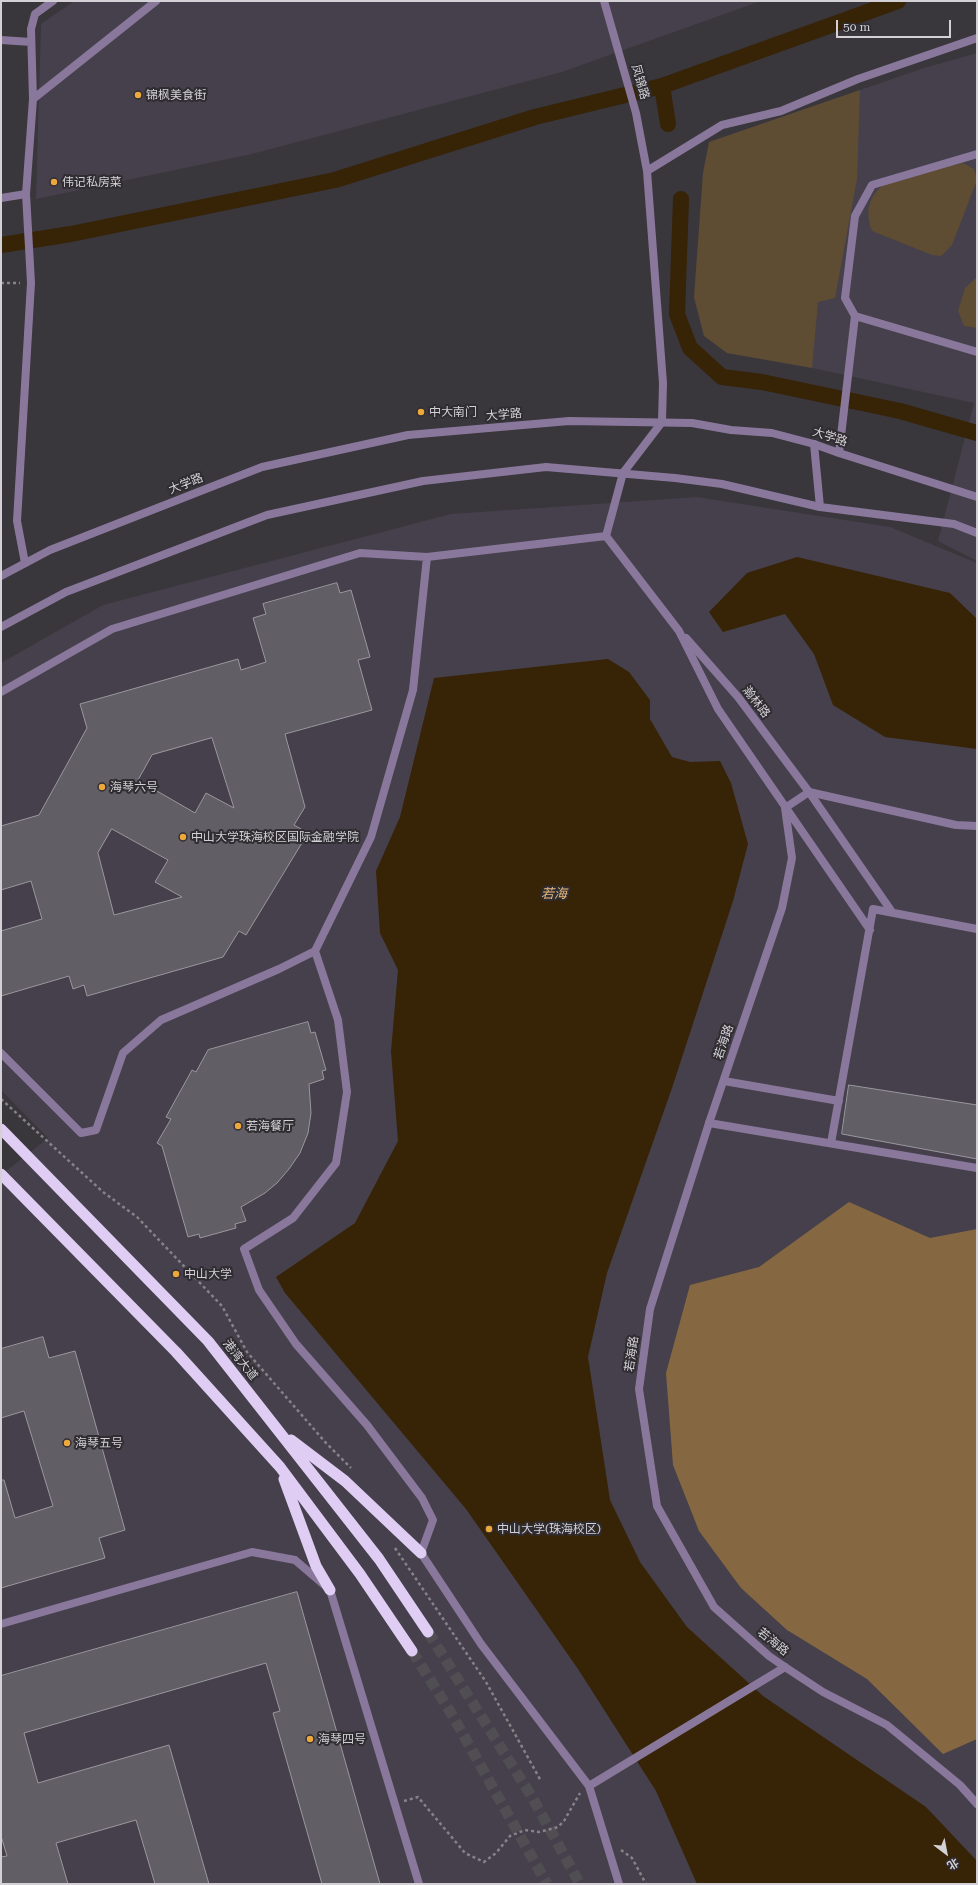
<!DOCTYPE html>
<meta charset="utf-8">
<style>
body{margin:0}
#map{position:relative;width:978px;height:1885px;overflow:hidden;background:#39363c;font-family:"Roboto Serif","Noto Sans SC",serif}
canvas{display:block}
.frame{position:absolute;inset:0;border:2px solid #d3d1d5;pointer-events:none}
.north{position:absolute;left:926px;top:1833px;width:40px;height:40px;-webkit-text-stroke:3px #2f2c32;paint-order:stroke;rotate:148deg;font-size:11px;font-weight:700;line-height:16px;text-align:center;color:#d3d1d5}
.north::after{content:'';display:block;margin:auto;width:14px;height:18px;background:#d3d1d5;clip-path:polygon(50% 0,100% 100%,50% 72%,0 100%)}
.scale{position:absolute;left:836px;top:20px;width:115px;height:18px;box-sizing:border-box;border:2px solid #d3d1d5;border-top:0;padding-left:5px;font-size:12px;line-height:14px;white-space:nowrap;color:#d3d1d5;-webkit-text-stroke:3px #2f2c32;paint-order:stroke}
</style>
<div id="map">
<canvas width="978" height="1885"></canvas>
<div class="frame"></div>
<div class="north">北</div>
<div class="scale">50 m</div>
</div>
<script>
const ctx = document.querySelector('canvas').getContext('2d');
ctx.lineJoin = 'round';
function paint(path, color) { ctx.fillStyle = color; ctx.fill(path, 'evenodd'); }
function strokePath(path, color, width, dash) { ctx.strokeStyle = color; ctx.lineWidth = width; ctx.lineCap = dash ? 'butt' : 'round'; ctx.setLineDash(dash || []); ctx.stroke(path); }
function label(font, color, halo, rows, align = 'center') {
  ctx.font = font + ' "Roboto Serif","Noto Sans SC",serif'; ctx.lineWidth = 4; ctx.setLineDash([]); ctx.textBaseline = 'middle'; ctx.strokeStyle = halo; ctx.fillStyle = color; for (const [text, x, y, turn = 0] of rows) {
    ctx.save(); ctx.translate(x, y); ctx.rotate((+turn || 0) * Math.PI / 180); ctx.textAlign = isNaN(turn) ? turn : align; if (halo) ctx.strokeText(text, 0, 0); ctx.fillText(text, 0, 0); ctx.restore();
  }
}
const built = new Path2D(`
 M74,1H761L562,72L252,154L36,199L41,24Z
 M977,53V561L938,541L974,403L812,368L727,353L704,336L694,297L703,173L709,142L924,68Z
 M697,497L890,527L977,563V1884H1V1175L48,1138L1,1090V663L103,605L451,514Z`);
const green = new Path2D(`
 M860,90L857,179L835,298L818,302L812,368L727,353L704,336L694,297L703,173L709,142Z
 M963,163L974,169L977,180L952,245L941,256L932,255L872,231C866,215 867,199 881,187C887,181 951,166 963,163Z
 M977,277V328L964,326L958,311L965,288Z`);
const forest = new Path2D(`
 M849,1202L930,1238L977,1229V1739L943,1754L867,1679L787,1630L741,1588L699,1531L673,1465L666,1373L690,1285L759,1267Z`);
const water = new Path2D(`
 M797,557L950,593L977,619V749L885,737L833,705L814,654L785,614L723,632L709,612L747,573Z
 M608,659L629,672L650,700V719L672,757L690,762L720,761L731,783L748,844L733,901L672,1088L607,1273L588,1357L610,1500L640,1562L687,1627L763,1696L926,1807L977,1861V1884H697L656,1791L578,1669L466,1509L285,1293L276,1277L355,1223L398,1141L391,1051L398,970L380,933L376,871L400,817L434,678Z`);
const canal = new Path2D(`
 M662,86L668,124
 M681,199L677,314L690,348L722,377L762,382L900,411L977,433
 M1,245L71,234L335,180L535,117L662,86L898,1`);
const building = new Path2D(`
 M337,583L340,593L351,590L370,657L358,660L372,710L285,734L305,807L294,825L308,833L246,935L239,931L223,957L87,996L84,985L73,989L69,976L1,996V931L42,919L31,881L1,890V826L39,815L87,728L80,704L238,659L241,670L266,662L253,618L266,614L263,604ZM212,738L234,808L206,793L195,813L138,780L152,755ZM112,829L168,860L155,882L182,897L114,915L98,853Z
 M308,1022L311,1033L315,1032L326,1070L322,1071L324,1079L309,1084L311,1113L308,1133L300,1153L289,1169L277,1183L265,1193L241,1207L246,1221L235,1224L236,1228L200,1238L199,1234L188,1237L162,1146L157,1143L171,1119L166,1117L192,1070L196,1072L208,1050Z
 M849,1085L977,1105V1159L842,1134Z
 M43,1337L49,1358L75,1351L125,1530L99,1538L105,1558L1,1588V1480H4L15,1518L53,1506L24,1411L1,1418V1349Z
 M297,1592L380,1884H322L273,1713L280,1711L266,1663L24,1733L38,1783L169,1745L209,1884H155L136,1820L56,1843L68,1884H1V1857L7,1856L1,1836V1676Z`);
const trunkTunnel = new Path2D(`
 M428,1632L532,1797L580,1884
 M412,1651L451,1713L547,1884`);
const path = new Path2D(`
 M1,283H20
 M1,1099L103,1192L137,1217L222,1306L247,1352L326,1443L351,1468
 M395,1548L486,1682L541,1781
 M404,1801L418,1797L465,1853L484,1862L496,1853L510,1836L525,1830L539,1832L558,1827L564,1821L580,1793
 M621,1850L632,1858L646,1884`);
const service = new Path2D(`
 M855,316L845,298L855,216L872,185L977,154
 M977,352L855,316L839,453L977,497
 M814,444L820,507L954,524L977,533
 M623,473L606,536L679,631L718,709L870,930
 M686,638L738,697L809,792L892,912
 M1,692L112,629L360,553L427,557L606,536
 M315,951L338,1020L347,1092L336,1163L293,1218L244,1249L259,1290L296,1344L367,1425L422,1498L433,1520L421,1553L481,1644L589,1786L619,1884
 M1,1053L81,1133L96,1130L123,1053L161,1020L279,969L315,951L371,837L413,690L427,557
 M724,1081L839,1101
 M709,1123L977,1168
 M831,1143L873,909L977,929
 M1,1624L252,1552L295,1560L330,1590L419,1884
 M589,1786L785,1667`);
const minor = new Path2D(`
 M604,1L636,113L647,171
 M1,40L31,42
 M33,99L31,29L35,14L53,1
 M26,194L33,99L156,1
 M1,198L26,194L31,283L17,521L25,563
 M623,473L662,422L663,383L647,171L722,125L781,111L858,79L977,38
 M977,826L956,825L809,792L785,808L792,858L782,908L709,1123L650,1309L639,1389L657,1506L714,1607L769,1656L785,1667L823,1692L887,1725L960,1785L977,1804`);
const tertiary = new Path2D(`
 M1,576L50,550L262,467L408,435L569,421L692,423L731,430L772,433L814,444L839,453
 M1,627L66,592L267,515L423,481L546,467L675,478L722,484L820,507`);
const trunk = new Path2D(`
 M1,1129L208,1341L379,1559L428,1632
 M1,1174L176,1352L280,1467L360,1574L412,1651
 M291,1440L345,1481L421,1553
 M284,1479L316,1566L330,1590`);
const markers = [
 [138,95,4,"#eda83b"],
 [54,182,4,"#eda83b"],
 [421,412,4,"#eda83b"],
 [102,787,4,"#eda83b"],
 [183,837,4,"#eda83b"],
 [238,1126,4,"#eda83b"],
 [176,1274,4,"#eda83b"],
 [67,1443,4,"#eda83b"],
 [489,1529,4,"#eda83b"],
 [310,1739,4,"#eda83b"]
];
const streetNames = [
 ["凤锦路",640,82,74],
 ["大学路",504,415,-5],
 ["大学路",830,437,18],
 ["大学路",186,484,-21],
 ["瀚林路",756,702,52],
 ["若海路",724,1042,-71],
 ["若海路",632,1354,-82],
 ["港湾大道",240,1360,52],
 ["若海路",773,1642,39]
];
const poiNames = [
 ["锦枫美食街",146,95],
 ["伟记私房菜",62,182],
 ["中大南门",429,412],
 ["海琴六号",110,787],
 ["中山大学珠海校区国际金融学院",191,837],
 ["若海餐厅",246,1126],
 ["中山大学",184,1274],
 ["海琴五号",75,1443],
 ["中山大学(珠海校区)",497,1529],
 ["海琴四号",318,1739]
];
const waterNames = [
 ["若海",554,894]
];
paint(built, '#45404b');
paint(green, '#5e4c33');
paint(forest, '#856841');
paint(water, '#372305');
strokePath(canal, '#372305', 16);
paint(building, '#615f65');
strokePath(building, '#9a979e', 1);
strokePath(trunkTunnel, '#504d53', 11, [11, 5.5]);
strokePath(path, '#858388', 2.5, [3, 3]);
strokePath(service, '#89789c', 8);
strokePath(minor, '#89789c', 8);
strokePath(tertiary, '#89789c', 8);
strokePath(trunk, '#dfcdf4', 11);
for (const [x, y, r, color] of markers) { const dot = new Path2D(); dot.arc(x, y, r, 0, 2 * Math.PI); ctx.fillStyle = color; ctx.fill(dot); strokePath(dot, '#2f2c32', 1.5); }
label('12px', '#d3d1d5', '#2f2c32', streetNames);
label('12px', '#d3d1d5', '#2f2c32', poiNames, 'left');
label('italic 13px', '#e6b879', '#2f2c32', waterNames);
</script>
